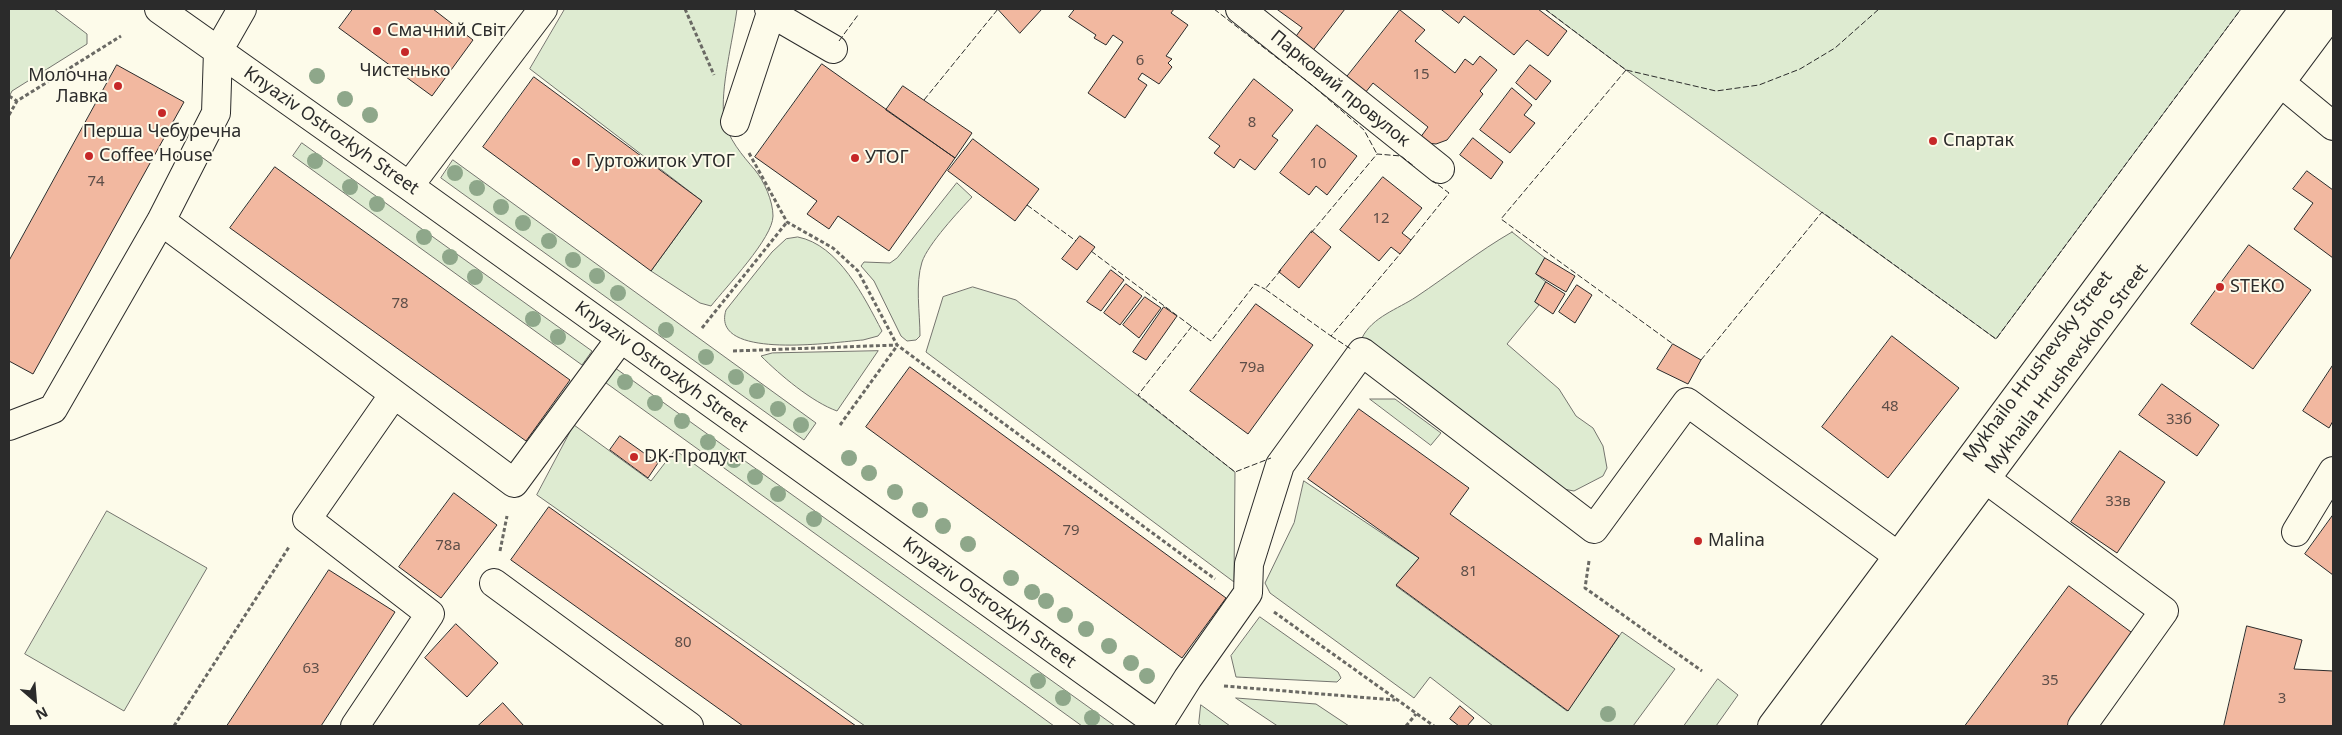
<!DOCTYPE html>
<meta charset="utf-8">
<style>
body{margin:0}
#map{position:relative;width:2342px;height:735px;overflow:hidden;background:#fdfbea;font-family:"Noto Sans",sans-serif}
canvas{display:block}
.frame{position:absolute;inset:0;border:10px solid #2b2b2b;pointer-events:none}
.north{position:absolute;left:10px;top:675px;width:50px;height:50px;-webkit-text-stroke:4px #fdfbea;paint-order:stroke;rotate:153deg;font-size:14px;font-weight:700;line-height:20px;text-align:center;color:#2b2b2b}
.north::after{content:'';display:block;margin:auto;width:18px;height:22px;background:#2b2b2b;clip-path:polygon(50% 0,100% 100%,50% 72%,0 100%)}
</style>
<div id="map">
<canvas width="2342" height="735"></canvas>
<div class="frame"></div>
<div class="north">N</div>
</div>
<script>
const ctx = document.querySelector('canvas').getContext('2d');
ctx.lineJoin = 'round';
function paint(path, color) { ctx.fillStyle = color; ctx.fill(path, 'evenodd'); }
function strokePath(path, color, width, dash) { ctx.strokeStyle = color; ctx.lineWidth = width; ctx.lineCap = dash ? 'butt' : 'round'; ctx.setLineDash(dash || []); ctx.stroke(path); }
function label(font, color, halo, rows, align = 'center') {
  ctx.font = font + ' "Noto Sans",sans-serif'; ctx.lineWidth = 4; ctx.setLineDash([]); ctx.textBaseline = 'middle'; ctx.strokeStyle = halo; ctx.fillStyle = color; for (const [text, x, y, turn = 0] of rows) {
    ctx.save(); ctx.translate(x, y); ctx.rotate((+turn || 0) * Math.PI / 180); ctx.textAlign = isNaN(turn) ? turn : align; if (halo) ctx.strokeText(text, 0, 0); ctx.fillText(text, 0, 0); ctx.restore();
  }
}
const green = new Path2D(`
 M9,9H54L87,34V44L12,91L9,97Z
 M565,9H737C733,40 720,89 724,118C727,138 743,156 755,170C764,181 773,201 773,216C773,238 726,287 711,306L700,303L651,271L702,201L530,69Z
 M1545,9H2241L1996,339L1626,70Z
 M302,143L592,351L582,365L293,156Z
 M453,160L816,423L804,440L441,178Z
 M957,183L972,197C959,211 928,244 922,262C915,284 920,313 920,336L916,340L907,341L901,336L874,281L861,266L864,262L890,263L897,258Z
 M1512,232L1545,258L1536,274L1546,282L1535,302L1539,305L1507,344L1559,389L1576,416L1593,428L1603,446L1607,468L1603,476L1574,491L1558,488L1365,345L1362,338C1372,317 1398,309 1416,297C1449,275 1479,251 1512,232Z
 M798,237C839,245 864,297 882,331L878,336L863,340C835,342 710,361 726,310L772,252L786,239Z
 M973,287L1016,300L1235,472L1234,582L926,352L943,297Z
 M878,351L837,411C812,402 780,375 761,356L772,353Z
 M611,365L1115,726H1082L602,380Z
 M1370,399H1395L1441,433L1431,445Z
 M574,425L651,481L675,450L1054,726H865L537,495Z
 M1304,481L1419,558L1396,586L1567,711L1622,632L1675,669L1633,726H1493L1430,677L1414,698L1270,593L1265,583L1294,523Z
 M107,511L207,568L124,711L25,654Z
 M1260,617L1338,672L1341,678L1337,682L1236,677L1231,656Z
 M1718,679L1738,695L1716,726H1684Z
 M1236,698L1316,704L1349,726H1278Z
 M1201,705L1230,726H1202L1199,724Z`);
const building = new Path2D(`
 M353,9H433L473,40L432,96L339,28Z
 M998,9H1042L1020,33Z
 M1075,9H1174L1171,13L1188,25L1166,56L1172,59L1168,63L1172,67L1159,84L1142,73L1138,79L1147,85L1125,118L1088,93L1123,42L1113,35L1106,45L1094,38L1096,35L1069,17Z
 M1277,9H1345L1311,53L1294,39L1302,28Z
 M1441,9H1538L1567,31L1548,56L1527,40L1514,55L1464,16L1459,23Z
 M1400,10L1425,30L1415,41L1455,73L1465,59L1473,65L1480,56L1497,70L1480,91L1483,94L1447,140L1436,144L1427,143L1420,138L1428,127L1373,83L1365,93L1346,78Z
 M822,64L955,158L889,251L838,216L829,229L807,214L817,201L755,157Z
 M117,65L184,102L33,374L9,361V261Z
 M1530,65L1551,81L1536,100L1516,83Z
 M534,77L702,201L651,271L483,147Z
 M1254,79L1293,110L1272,136L1278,140L1255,170L1240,159L1234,168L1214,153L1220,146L1209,138Z
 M903,86L972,133L955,158L886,110Z
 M1512,88L1532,105L1524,115L1535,123L1510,153L1480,130Z
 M1317,125L1357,156L1327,195L1316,186L1309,195L1280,173Z
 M1473,138L1503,162L1491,179L1460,155Z
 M973,139L1039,189L1015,221L948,171Z
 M275,167L570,380L526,441L230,228Z
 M2307,171L2333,190V258L2294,229L2313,203L2293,189Z
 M1383,177L1422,208L1402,233L1411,240L1400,254L1391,247L1379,261L1340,230Z
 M1312,231L1331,247L1299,288L1279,272Z
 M1080,236L1095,247L1077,270L1062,259Z
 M2249,245L2311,290L2253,369L2191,324Z
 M1545,258L1575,276L1566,292L1536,274Z
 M1111,270L1124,280L1101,311L1087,302Z
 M1546,282L1565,294L1553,314L1535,302Z
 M1126,284L1142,296L1120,325L1104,313Z
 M1577,285L1592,295L1575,323L1559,312Z
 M1145,297L1161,308L1139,338L1123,325Z
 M1256,304L1313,345L1248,434L1190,391Z
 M1164,307L1177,316L1146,360L1133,352Z
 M1892,336L1959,388L1888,478L1822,427Z
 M1673,344L1701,360L1688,384L1657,369Z
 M2333,365V421L2329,428L2303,411Z
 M910,367L1226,598L1182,658L866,427Z
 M2162,384L2219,425L2197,456L2139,415Z
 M1359,409L1469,488L1450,514L1619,636L1568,711L1396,585L1419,558L1308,479Z
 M620,436L658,463L648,478L610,450Z
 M2120,451L2165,482L2117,553L2071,522Z
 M454,493L497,525L441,598L399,567Z
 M549,507L856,726H743L511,560Z
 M2333,515V575L2305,554Z
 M329,570L395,612L321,726H227Z
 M2069,586L2135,635L2068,726H1965Z
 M456,624L498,663L467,697L425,658Z
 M2247,626L2302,640L2294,669L2333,671V726H2224Z
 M503,703L524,726H478Z
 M1460,706L1474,718L1467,726H1459L1450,719Z`);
const path = new Path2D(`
 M9,9H10
 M685,9L714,75
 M9,96L17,101
 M9,115L17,101L121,36
 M749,153L787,222L833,248L858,271L897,345L1215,579
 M702,328L787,222
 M733,351L897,345
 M840,425L897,346
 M500,551L507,516
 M1589,561L1585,588L1702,671
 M1274,612L1434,726
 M1224,686L1395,700
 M174,726L289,547
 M1406,726L1416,714`);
const minor = new Path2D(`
 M159,9L409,186L1161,726
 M769,9L771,13L833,49
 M1240,9L1440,169
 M2281,83L2333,126
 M735,122L771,13
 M409,186L543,9
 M161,221L514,483L621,338
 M9,426L53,409L161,221L216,113L218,51L242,9
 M1968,466L2164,611L2082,726
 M2296,532L2333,471
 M494,583L689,726
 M1159,724L1188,678L1248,593L1249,564L1280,465L1362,352L1594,529L1687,402L1898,556
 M355,726L430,614L307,519L394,394`);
const major = new Path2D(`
 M1772,726L2304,9
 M1802,726L2333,12`);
const fence = new Path2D(`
 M1214,9L1312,85L1364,130L1377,154
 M1545,9L1626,70L1716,91L1759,85L1800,69L1835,48L1879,9
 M839,41L858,15
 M1626,70L1501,219L1673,344
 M924,100L998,9
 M1027,205L1076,241
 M1311,233L1377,154L1401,156L1415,167
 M1411,240L1449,193L1433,181
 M1091,251L1211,341L1255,284L1265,289
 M1281,270L1265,289L1331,336L1400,254
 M1192,326L1138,395L1235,472L1271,458
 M1331,336L1351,349
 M1701,360L1822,212L1996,339L2241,9`);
const trees = [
 [317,76],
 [345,99],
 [370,115],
 [315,161],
 [455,173],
 [350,187],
 [477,188],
 [377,204],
 [501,207],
 [523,223],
 [424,237],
 [549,241],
 [450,257],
 [573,260],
 [597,276],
 [475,277],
 [618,293],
 [533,319],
 [666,330],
 [558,337],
 [706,357],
 [736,377],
 [625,382],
 [757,391],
 [655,403],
 [778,409],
 [682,421],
 [801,425],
 [708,442],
 [849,458],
 [734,460],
 [869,473],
 [755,477],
 [895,492],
 [778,494],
 [920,510],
 [814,519],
 [943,526],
 [968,544],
 [1011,578],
 [1032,592],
 [1046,601],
 [1065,615],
 [1086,629],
 [1109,646],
 [1131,663],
 [1147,676],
 [1038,681],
 [1063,698],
 [1608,714],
 [1092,718]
];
const markers = [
 [377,31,5,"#c62828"],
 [405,52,5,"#c62828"],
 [118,86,5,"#c62828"],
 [162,113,5,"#c62828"],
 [1933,141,5,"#c62828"],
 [89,156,5,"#c62828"],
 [855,158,5,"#c62828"],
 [576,162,5,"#c62828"],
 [2220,287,5,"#c62828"],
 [634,457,5,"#c62828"],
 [1698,541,5,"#c62828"]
];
const numberNames = [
 ["6",1140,61],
 ["15",1421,75],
 ["8",1252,123],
 ["10",1318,164],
 ["74",96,182],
 ["12",1381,219],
 ["78",400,304],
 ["79а",1252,368],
 ["48",1890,407],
 ["33б",2179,420],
 ["33в",2118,502],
 ["79",1071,531],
 ["78а",448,546],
 ["81",1469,572],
 ["80",683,643],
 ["63",311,669],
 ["35",2050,681],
 ["3",2282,699]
];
const poiNames = [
 ["Смачний Світ",387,31],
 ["Чистенько",405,71,"center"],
 ["Молочна",108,76,"right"],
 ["Лавка",108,97,"right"],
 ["Перша Чебуречна",162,132,"center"],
 ["Спартак",1943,141],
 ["Coffee House",99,156],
 ["УТОГ",865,158],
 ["Гуртожиток УТОГ",586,162],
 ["STEKO",2230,287],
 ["DK-Продукт",644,457],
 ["Malina",1708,541]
];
const streetNames = [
 ["Парковий провулок",1340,89,39],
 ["Knyaziv Ostrozkyh Street",331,131,35],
 ["Knyaziv Ostrozkyh Street",661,367,36],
 ["Mykhailo Hrushevsky Street",2038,367,-53],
 ["Mykhaila Hrushevskoho Street",2067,369,-53],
 ["Knyaziv Ostrozkyh Street",989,603,36]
];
paint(green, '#deebd1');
strokePath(green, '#74746e', 1);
paint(building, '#f2b8a0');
strokePath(building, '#2b2b2b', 1);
strokePath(minor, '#2b2b2b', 30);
strokePath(major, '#2b2b2b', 30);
strokePath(path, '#6a6964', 3, [4, 2.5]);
strokePath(minor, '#fdfbea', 28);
strokePath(major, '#fdfbea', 28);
strokePath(fence, '#2b2b2b', 1, [6, 2.5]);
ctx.fillStyle = '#8ea78a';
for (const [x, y] of trees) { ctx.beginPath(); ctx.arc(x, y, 8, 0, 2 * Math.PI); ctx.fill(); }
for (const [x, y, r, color] of markers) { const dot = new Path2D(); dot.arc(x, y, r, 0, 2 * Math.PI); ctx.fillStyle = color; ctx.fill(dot); strokePath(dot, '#fdfbea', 2); }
label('15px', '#5d4e48', null, numberNames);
label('18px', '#2b2b2b', '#fdfbea', poiNames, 'left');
label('18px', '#2b2b2b', '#fdfbea', streetNames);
</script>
